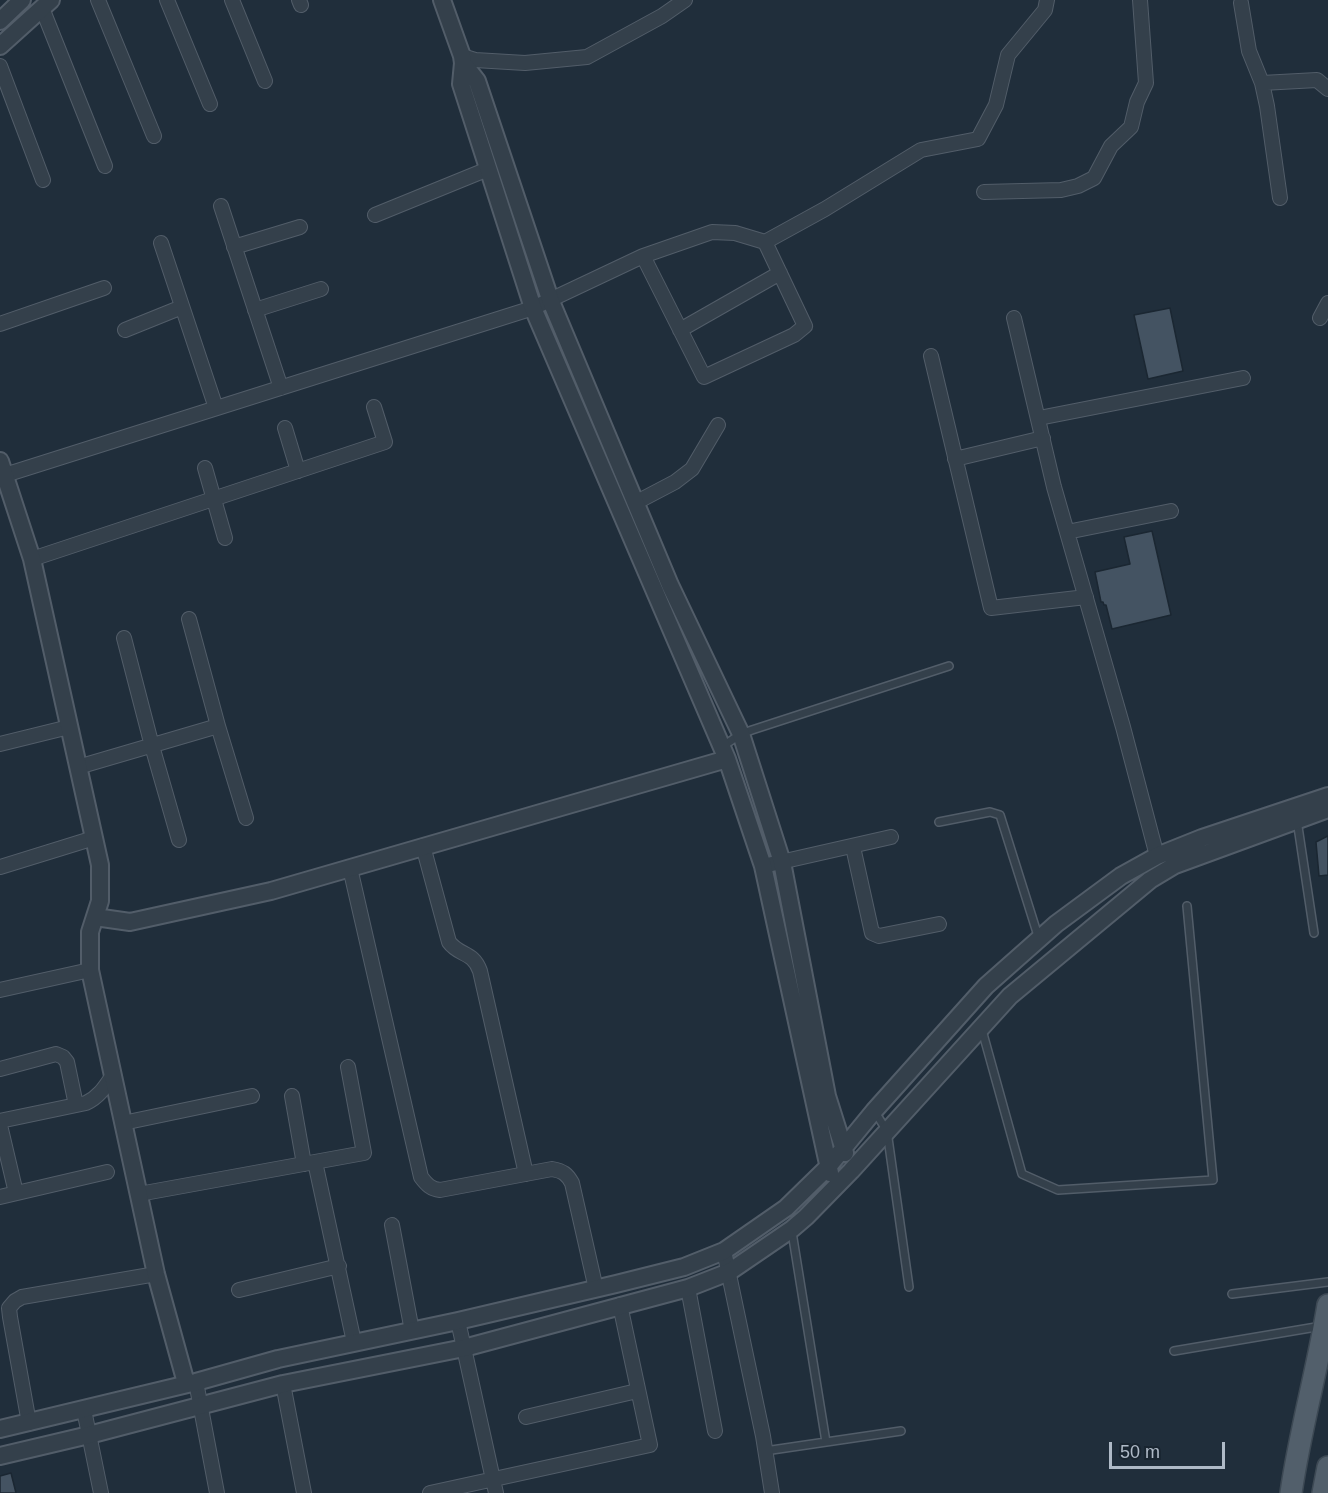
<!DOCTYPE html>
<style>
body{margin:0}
#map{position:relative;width:1328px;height:1493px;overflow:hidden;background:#202e3b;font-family:Arial,sans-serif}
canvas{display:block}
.scale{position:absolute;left:1109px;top:1442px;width:116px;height:27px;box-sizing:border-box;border:3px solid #afbac7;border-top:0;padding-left:8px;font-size:18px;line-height:21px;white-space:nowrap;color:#afbac7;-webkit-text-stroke:4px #192530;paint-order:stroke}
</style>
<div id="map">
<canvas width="1328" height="1493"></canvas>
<div class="scale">50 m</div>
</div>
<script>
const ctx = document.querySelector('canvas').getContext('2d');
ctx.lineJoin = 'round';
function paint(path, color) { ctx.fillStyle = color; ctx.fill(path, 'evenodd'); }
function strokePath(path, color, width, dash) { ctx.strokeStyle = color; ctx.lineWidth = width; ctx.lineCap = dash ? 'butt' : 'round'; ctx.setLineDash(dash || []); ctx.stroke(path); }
const building = new Path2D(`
 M1170,308L1183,371L1148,379L1134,315Z
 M1152,531L1171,615L1112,629L1106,605H1104L1103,602H1101L1095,572L1130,564L1124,537Z
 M1328,836V875L1319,876L1316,842Z
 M11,1473L16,1493H0V1476Z`);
const service = new Path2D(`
 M723,746L741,734L752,730L949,666
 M1297,820L1314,933
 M939,822L990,812L1000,815L1039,939
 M982,1030L1022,1174L1058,1190L1213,1180L1187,906
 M875,1112L887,1131L909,1287
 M792,1232L826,1442
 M1232,1294L1328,1282
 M1174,1351L1322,1326
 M765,1451L901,1431`);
const minor = new Path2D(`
 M98,0L154,136
 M167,0L210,104
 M232,0L265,81
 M299,0L301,5
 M1241,3L1249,51L1262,83L1267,106L1280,198
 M42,8L105,166
 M462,56L475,60L525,63L587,57L662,16L685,0
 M0,66L43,180
 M1262,83L1317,80L1328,89
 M984,192L1061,190L1078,186L1094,178L1111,146L1131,127L1137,102L1146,83L1140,0
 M221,206L281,388
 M375,215L488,169
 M161,243L216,408
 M234,247L300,227
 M643,256L712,232L735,233L765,242
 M255,310L321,289
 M1014,318L1054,487L1123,727L1157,856
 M1320,318L1328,303
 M0,324L104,288
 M125,330L182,307
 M680,330L780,273
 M931,356L991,608L1086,597
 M1039,418L1243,378
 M285,428L298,471
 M955,459L1043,438
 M205,468L225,538
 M5,475L533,308L643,256L704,377L794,335L805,326L765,242L825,209L921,150L978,139L996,105L1008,55L1045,10L1047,0
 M635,503L675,482L692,469L718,425
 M1067,532L1171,511
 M32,559L385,442L374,407
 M189,619L218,726
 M124,638L152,746L179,840
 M0,744L69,727
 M78,767L218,726L246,818
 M423,846L449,942C459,956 473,951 480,971L526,1174
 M853,847L872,933L879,936L939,924
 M763,866L891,837
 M0,867L94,838
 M350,868L421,1177C427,1185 431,1189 440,1190L552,1169C563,1171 567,1174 572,1183L596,1289
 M0,990L90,970
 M0,1069L56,1054L63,1057L67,1062L76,1105
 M292,1096L304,1164
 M0,1121L86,1103C99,1097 105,1087 113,1075
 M123,1123L252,1096
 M0,1125L16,1193
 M315,1162L354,1342
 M139,1194L364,1153L348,1067
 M0,1197L107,1172
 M392,1225L412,1331
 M724,1251L763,1436L772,1493
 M688,1288L715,1431
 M239,1290L339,1266
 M458,1321L496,1493
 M196,1382L217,1493
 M283,1384L304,1493
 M84,1410L101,1493
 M526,1417L637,1391
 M29,1423L10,1317L9,1308L15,1301L22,1297L156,1274
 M430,1493L650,1445L620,1305`);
const tertiary = new Path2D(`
 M442,0L462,56L463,63L461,84L533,308L727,759L763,866L830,1173
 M0,21L22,0
 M0,46L51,0
 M463,63L477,81L550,299L670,585L741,734L782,862L827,1096L845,1153
 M0,461L32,559L100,865V901L90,932V970L156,1274L186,1383
 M95,917L130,922L271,891L727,759
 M0,1429L196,1382L278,1359L458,1321L616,1284L684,1267L724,1251L786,1208L828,1167L874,1111L986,986L1056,924L1121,876L1157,856L1202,838L1328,796
 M0,1456L89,1435L283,1384L464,1348L688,1288L729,1272L792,1229L806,1217L851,1171L1010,996L1150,880L1175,865L1328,809`);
const primary = new Path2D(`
 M1291,1493C1300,1430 1318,1368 1328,1305
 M1323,1493L1328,1467`);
paint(building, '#445362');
strokePath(building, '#1b2732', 1.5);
strokePath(service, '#525d69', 10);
strokePath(minor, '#525d69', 16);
strokePath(tertiary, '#525d69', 20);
strokePath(primary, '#3d4954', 24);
strokePath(service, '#34404b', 7);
strokePath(minor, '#34404b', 14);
strokePath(tertiary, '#34404b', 16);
strokePath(primary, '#525f6b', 21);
</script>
